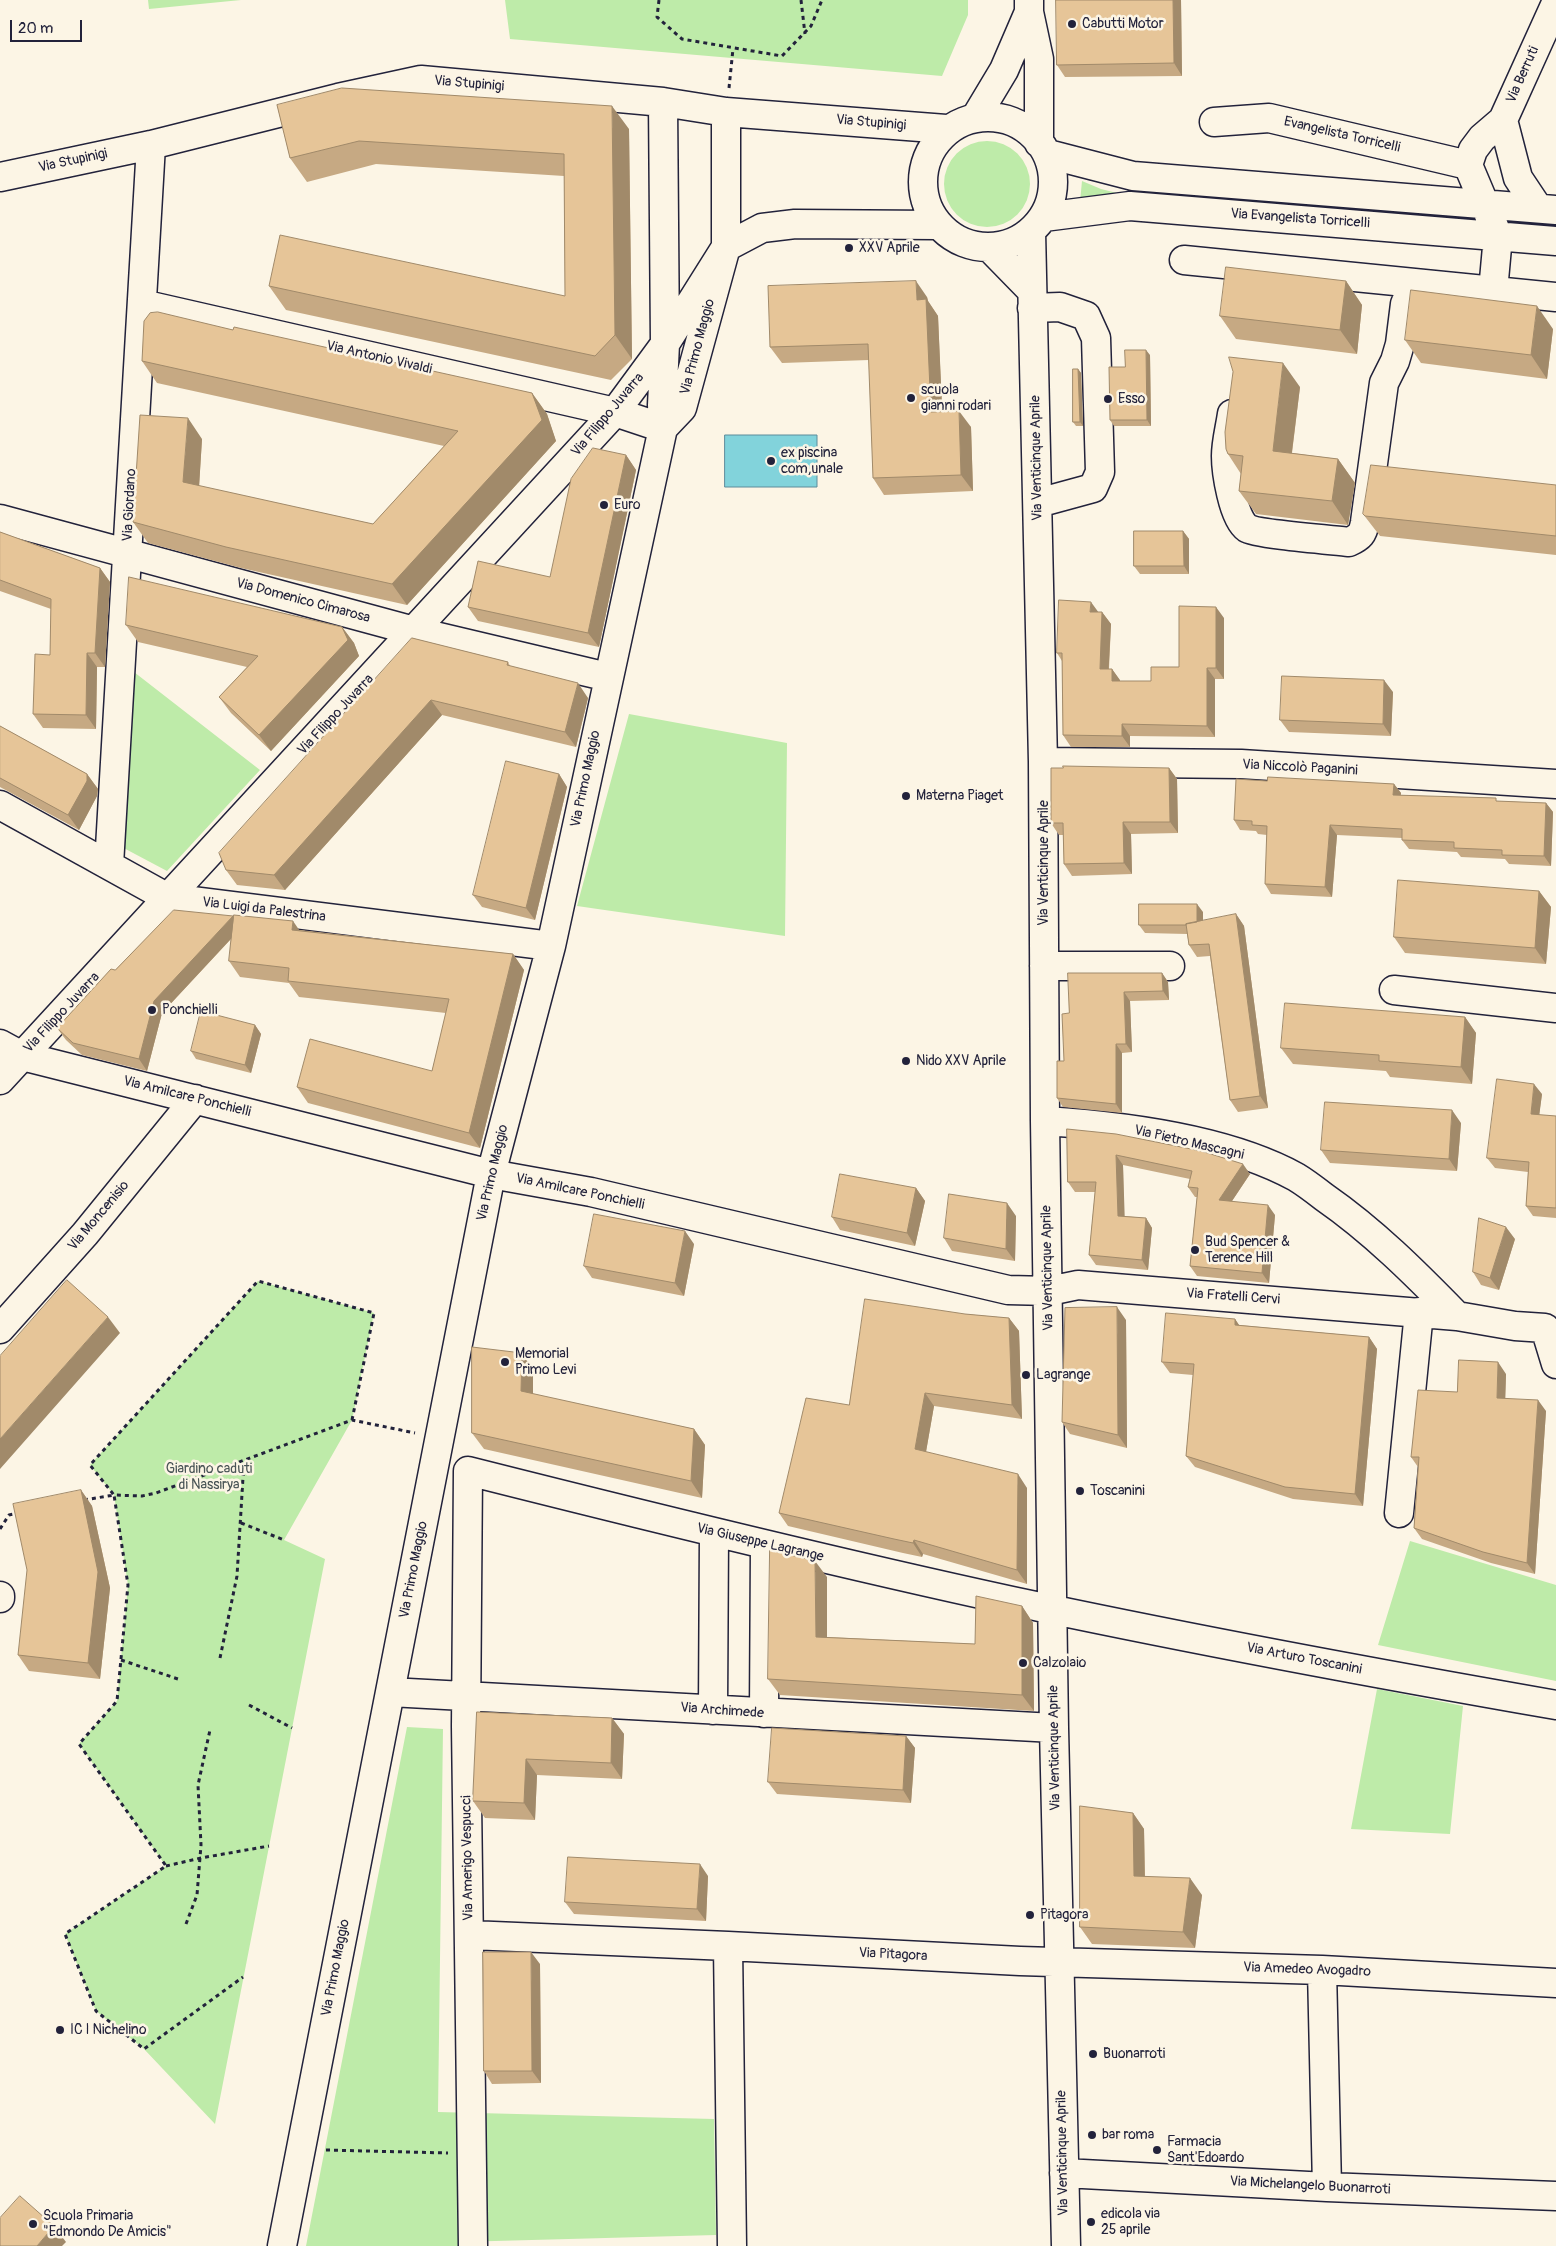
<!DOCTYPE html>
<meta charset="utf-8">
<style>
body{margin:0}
#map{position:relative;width:1556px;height:2246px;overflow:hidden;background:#fcf5e5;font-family:Pangolin,sans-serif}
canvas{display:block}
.scale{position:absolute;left:10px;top:20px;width:72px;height:22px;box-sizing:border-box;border:2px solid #22223b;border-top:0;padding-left:6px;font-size:15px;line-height:18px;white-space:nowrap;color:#22223b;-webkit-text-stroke:4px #fcf5e5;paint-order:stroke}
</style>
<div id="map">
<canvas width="1556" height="2246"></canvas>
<div class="scale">20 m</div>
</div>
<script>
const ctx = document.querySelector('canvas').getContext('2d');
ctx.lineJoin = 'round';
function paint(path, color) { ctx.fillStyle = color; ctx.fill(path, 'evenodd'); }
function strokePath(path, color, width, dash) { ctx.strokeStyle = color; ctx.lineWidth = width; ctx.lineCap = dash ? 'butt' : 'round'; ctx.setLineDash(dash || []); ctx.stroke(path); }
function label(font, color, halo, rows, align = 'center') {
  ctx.font = font + ' Pangolin,sans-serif'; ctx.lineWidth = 5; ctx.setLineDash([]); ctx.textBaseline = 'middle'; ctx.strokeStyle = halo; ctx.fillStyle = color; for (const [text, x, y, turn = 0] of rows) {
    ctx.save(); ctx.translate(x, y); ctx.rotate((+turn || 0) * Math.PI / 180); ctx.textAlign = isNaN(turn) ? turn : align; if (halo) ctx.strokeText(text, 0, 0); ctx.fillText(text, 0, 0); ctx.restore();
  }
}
const green = new Path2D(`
 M148,0H241L149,9Z
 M505,0H968V15L942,76L510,39Z
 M944 184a43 43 0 1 1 86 0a43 43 0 1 1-86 0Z
 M1082,181L1101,189L1125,195L1101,196L1080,202Z
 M134,672L260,770L167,871L118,845Z
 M629,714L787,743L785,936L577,906Z
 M258,1281L374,1313L352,1420L284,1540L325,1559L215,2124L144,2049L96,2011L65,1934L166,1866L79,1744L117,1701L128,1585L114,1495L90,1465Z
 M1410,1541L1556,1585V1681L1378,1645Z
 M1377,1689L1463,1706L1450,1834L1351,1829Z
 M407,1727L443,1729L438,2112L714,2119L716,2235L458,2242V2246H306Z`);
const water = new Path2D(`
 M725,435H817V487H725Z`);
const path = new Path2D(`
 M659,0L657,17L682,39L782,56L811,26L822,0
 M801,0L805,34
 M729,88L733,49
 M352,1420L374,1313L258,1281L90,1465L114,1495L142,1496L156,1493L352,1420L415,1433
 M84,1500L114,1495L128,1585L117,1701L79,1744L166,1866L65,1934L96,2011L144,2049L243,1977
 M241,1523L284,1540
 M0,1529L9,1515L19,1513
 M220,1658L237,1576L244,1461
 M121,1660L181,1680
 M249,1705L292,1728
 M166,1866L201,1858L269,1846
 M186,1924L197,1895L201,1845L198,1785L210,1730
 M326,2150L448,2153`);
const minor = new Path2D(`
 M1029,0V12L1039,59V143
 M977,115L1004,70L1029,12
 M923 182a65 65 0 1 1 130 0a65 65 0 1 1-130 0Z
 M1503,120L1518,178L1538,208
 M1214,122L1269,118L1468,165
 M1048,154L1133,176L1556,210
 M0,177L151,145L338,98L421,80L663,102L726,112L946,129
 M1044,217L1130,206L1556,241
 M1031,231L1043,762L1045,1121L1054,1728L1066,2246
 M990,248L1031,290
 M1184,260L1556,297
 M1493,291L1498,236L1468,165L1473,150L1482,138L1503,120L1556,3
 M142,304L615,412L663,428
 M1032,308L1060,307L1086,316L1096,338L1100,472L1093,488L1038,503
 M1232,414C1230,428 1226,442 1226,456C1226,472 1233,518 1247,528C1256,534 1332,540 1349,542C1360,537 1363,534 1365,522L1384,383L1395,361L1400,344L1405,304L1414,283
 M663,428L662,405L665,344L663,102
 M0,519L414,631L608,677
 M1043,762L1241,764L1556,784
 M0,805L168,898L551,946
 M109,865L151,145
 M1044,966H1170
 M1394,990L1556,1008
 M0,1044L22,1056L491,1174L591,1192L1008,1290L1049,1291L1078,1285L1457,1316L1515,1326L1545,1328L1556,1364
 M0,1080L615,412L665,344L726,247L762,228L795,224L937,225
 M1045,1121C1123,1126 1227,1139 1296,1177C1306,1183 1315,1190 1324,1197C1373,1231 1415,1273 1457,1316
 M0,1329L85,1234L195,1099
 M1399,1513L1419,1312
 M0,1596V1598
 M390,1692L1054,1728
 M713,1710L714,1533
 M764,1713L765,1545
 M470,1935L728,1946L1020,1961L1322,1970L1556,1983
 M728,1946L732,2246
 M1322,1970L1327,2187
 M1064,2173L1327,2187L1556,2196
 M282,2246L491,1174L551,946L663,428L682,408L726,247V112
 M473,2246L466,1726L468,1471C658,1519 848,1566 1040,1607C1211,1643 1384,1675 1556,1705`);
const wall = new Path2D(`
 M1181,0L1182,76L1065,77L1057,65Z
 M277,105L629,129L632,359L611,380L286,310L269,286L565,296L564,176L376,164L307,182L290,158Z
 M1346,281L1362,305L1357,354L1236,339L1220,316Z
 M927,297L928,301L938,316L942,411L971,427L973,491L884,495L873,478L869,360L782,363L770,347Z
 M1553,329L1547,379L1421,363L1405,340Z
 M233,330L532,393L547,414L556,441L407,605L241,568L148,543L133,522L202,439L199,486L373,524L444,446L157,383L142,361Z
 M1150,355L1151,426H1114L1110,420L1125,367Z
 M1078,369L1081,373L1083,426H1076L1073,422Z
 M1300,387L1292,453L1338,459L1355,483L1348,525L1256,514L1239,491L1241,474L1228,454Z
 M626,455L636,470L599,647L478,621L468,607L550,577Z
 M1556,485V555L1380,536L1363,514Z
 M1183,531L1189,539V574H1140L1134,566Z
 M0,532L100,568L110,582L105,667H97L96,729L43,728L33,714L50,655L51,609L0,591Z
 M1098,612H1102L1111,624L1109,669H1112L1120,681H1151L1179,667L1224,618V679H1215V737L1130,736V747H1071L1063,735L1062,661L1057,653Z
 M126,625L342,627L354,643L359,656L271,751L231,713L219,697L247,667L138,642Z
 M412,638L508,662L510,666L588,698L576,747L442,715L285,890L237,885L226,870Z
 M1393,692L1391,736L1289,732L1280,720Z
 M0,726L87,774L98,789L97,796L79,830L0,787Z
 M1169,768L1177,779L1178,833L1131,834L1132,874L1072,876L1064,864L1063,835H1059L1051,823Z
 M559,774L567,787L535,920L482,907L473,895Z
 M1267,781L1394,784L1401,793L1400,795L1498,801L1546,803L1553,812L1551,866L1509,864L1505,859L1461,857L1457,852L1409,849L1402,840V838L1337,835L1332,897L1271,894L1265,884L1267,835L1258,834L1256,831L1240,830L1234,820Z
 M1539,891L1551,907L1546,964L1405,953L1394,937Z
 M1203,912V921L1236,914L1244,926L1268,1108L1238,1112L1230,1100L1210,956L1197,957L1189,945L1187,934L1145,933L1139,925Z
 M233,916V917L300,930L513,954L524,970L480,1148L308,1103L297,1087L432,1071L446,1013L299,997L289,983L240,977L229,961L231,939L162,1013L147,1071L82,1055L66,1040L57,1028Z
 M1162,973L1168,982L1169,1000L1130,1001L1132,1052L1122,1053V1113L1063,1107L1057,1098L1064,1061L1069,1013Z
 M1465,1017L1476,1033L1472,1084L1390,1077L1386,1071L1293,1064L1281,1048Z
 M255,1025L261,1034L251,1073L196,1059L191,1051Z
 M1542,1094L1539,1115L1556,1116V1218L1533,1216L1526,1206L1528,1172L1495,1168L1487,1158Z
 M1461,1123L1457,1171L1330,1163L1321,1150Z
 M1067,1129L1250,1174L1232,1201L1275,1215L1269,1283L1197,1276L1190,1266L1197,1197H1195L1188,1187L1190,1179L1123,1165L1124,1216L1146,1218L1152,1228L1148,1270L1096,1265L1089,1255L1095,1192H1075L1068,1182Z
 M916,1188L925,1201L915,1246L840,1230L832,1217Z
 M1016,1216L1015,1261L952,1251L944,1238Z
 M1515,1239L1499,1290L1481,1285L1473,1272Z
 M694,1244L684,1296L592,1278L584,1266Z
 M965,1314L1009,1318L1019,1331L1022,1419L934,1406L926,1452L1027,1488V1584L923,1554L922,1557L903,1553L788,1526L779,1513L849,1405Z
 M1235,1319L1239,1325L1369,1337L1377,1349L1363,1506L1293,1499L1195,1467L1186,1456L1193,1375L1170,1373L1162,1362Z
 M1126,1320L1127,1448L1070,1434L1062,1422Z
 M522,1353L533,1370V1394L694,1429L705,1445L702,1498L484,1449L472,1433Z
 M1506,1374L1505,1398L1546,1411L1535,1574L1491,1563L1422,1539L1414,1528L1418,1467L1411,1457L1457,1392Z
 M81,1490L92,1506L110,1588L100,1679L29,1671L18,1655Z
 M827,1577V1637L975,1644L1022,1606L1033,1623L1034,1711L780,1695L768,1679Z
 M477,1712L612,1718L624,1734L622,1779L537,1775L535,1820L485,1818L473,1801Z
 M906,1736L915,1748L911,1803L777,1794L768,1782Z
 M1133,1813L1144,1829L1145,1876L1202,1895L1195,1948L1092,1944L1080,1927Z
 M708,1876L706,1921L574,1914L565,1902Z
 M540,1964L541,2083L492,2084L484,2071Z`);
const shadedWall = new Path2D(`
 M1173,0H1181L1182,76L1174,63Z
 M612,106L629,129L632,359L615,335Z
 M916,281L927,297L928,301L938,316L943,428L931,412L917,300Z
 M1346,281L1362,305L1357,354L1340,330Z
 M1537,306L1553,329L1547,379L1531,355Z
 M1146,350L1150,355L1151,426L1147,420Z
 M1283,363L1300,387L1289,475L1273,451Z
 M1078,369L1081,373L1083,426L1080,422Z
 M532,393L547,414L556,441L407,605L392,584Z
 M959,411L971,427L973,491L961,475Z
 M188,418L202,439L198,504L183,482Z
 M626,455L636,470L599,647L588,633Z
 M1338,459L1355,483L1348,525L1332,501Z
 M1183,531L1189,539V574L1184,566Z
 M100,568L110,582L105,667L95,653Z
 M1091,602L1099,613L1090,612Z
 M1216,607L1224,618V679L1216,668Z
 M1102,612L1111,624L1108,680L1100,669Z
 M342,627L354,643L359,656L271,751L259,735Z
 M87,653L97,667L96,729L86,715Z
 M1207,668L1215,679V737L1207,726Z
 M1112,669L1120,680V693L1112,681Z
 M1384,680L1393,692L1391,736L1383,724Z
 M578,683L588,698L576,747L565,732Z
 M431,700L442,715L285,890L274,875Z
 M1122,724L1130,736V747L1122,736Z
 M1169,768L1177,779L1178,833L1170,822Z
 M87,774L98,789L97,796L79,830L68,815Z
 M559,774L567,787L535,920L526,908Z
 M1394,784L1401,793L1400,805L1393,795Z
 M1546,803L1553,812L1551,866L1544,856Z
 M1123,822L1131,834L1132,874L1124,863Z
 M1330,825L1337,835L1332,897L1325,887Z
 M1539,891L1551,907L1546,964L1535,948Z
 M1197,904L1203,912V934L1197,926Z
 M1236,914L1244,926L1268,1108L1260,1096Z
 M233,916L241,928L162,1013L147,1071L139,1059L154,1001Z
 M293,921L304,937L292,930Z
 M513,954L524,970L480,1148L469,1133Z
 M1162,973L1168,982L1169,1000L1163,991Z
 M1124,992L1130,1001L1132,1052L1126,1044Z
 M1465,1017L1476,1033L1472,1084L1461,1067Z
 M255,1025L261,1034L251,1073L245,1065Z
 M1116,1044L1122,1053V1113L1116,1104Z
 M1534,1084L1542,1094L1538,1125L1531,1114Z
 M1452,1110L1461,1123L1457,1171L1449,1159Z
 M1116,1155L1123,1165L1125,1226L1118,1216Z
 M1243,1164L1250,1174L1226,1210L1219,1200Z
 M916,1188L925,1201L915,1246L907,1233Z
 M1007,1203L1016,1216L1015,1261L1006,1249Z
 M1268,1205L1275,1215L1269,1283L1262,1273Z
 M1146,1218L1152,1228L1148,1270L1142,1260Z
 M1506,1227L1515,1239L1499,1290L1490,1278Z
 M685,1231L694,1244L684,1296L675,1283Z
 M1117,1307L1126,1320L1127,1448L1118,1435Z
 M108,1317L120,1333L0,1469V1439Z
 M1009,1318L1019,1331L1022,1419L1012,1405Z
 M1235,1319L1243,1331L1235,1325Z
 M1369,1337L1377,1349L1363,1506L1355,1494Z
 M522,1353L533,1370V1407L521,1391Z
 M1498,1362L1506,1374L1505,1409L1497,1398Z
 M925,1393L934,1406L924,1463L915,1449Z
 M1538,1400L1546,1411L1535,1574L1527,1563Z
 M694,1429L705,1445L702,1498L691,1481Z
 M1018,1474L1027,1488V1584L1017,1570Z
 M81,1490L92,1506L110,1588L100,1679L88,1663Z
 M914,1540L923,1554L922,1557L913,1543Z
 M815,1561L827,1577V1653L816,1637Z
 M1022,1606L1033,1623L1034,1711L1022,1695Z
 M612,1718L624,1734L622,1779L611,1763Z
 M906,1736L915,1748L911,1803L903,1790Z
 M526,1759L537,1775L535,1820L524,1803Z
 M1133,1813L1144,1829L1145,1892L1134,1876Z
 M700,1864L708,1876L706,1921L697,1909Z
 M1190,1878L1202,1895L1195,1948L1183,1932Z
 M531,1952L540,1964L541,2083L532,2071Z
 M54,2226L66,2242L62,2246H37Z`);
const building = new Path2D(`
 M1056,0H1173L1174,63L1057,65Z
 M342,88L612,106L615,335L595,356L269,286L280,235L565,296L564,154L359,141L290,158L277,105Z
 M1226,267L1346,281L1340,330L1220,316Z
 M916,281L917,300L926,299L931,412L959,411L961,475L873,478L868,344L770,347L768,286Z
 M1411,290L1537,306L1531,355L1405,340Z
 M158,312L233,330L234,327L532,393L542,420L392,584L226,547L133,522L140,415L188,418L183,482L373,524L458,431L142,361L144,321L150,313Z
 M1125,350H1146L1147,420H1110L1109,367H1125Z
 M1229,357L1283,363L1273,451L1338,459L1332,501L1239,491L1243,456L1228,454L1226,449L1225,432L1233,372Z
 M1073,369H1078L1080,422H1073Z
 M593,448L626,455L588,633L468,607L478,561L550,577L571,479Z
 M1371,465L1556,485V536L1365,516L1363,514Z
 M1134,531H1183L1184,566H1134Z
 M0,532L100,568L95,653H87L86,715L33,714L35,654L50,655L51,599L0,580Z
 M129,577L342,627L348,640L259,735L219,697L258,656L126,625Z
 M1059,600L1091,602L1090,612H1102L1100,669H1112V681H1151V667H1179V606L1216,607V668H1207V726L1122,724V736L1063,735L1062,653H1057Z
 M412,638L508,662L507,665L578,683L565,732L431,700L274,875L226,870L219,853Z
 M1282,676L1384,680L1383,724L1280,720Z
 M0,726L87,774V781L68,815L0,778Z
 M506,761L559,774L526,908L473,895Z
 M1063,766L1169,768L1170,822H1123L1124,863L1064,864L1063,823H1051V768H1063Z
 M1268,777L1394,784L1393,795L1496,798V801L1546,803L1544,856L1502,855V850L1454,848V842L1402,840V829L1330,825L1325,887L1265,884L1267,826L1252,825V821L1234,820L1236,779L1267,781Z
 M1398,880L1539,891L1535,948L1394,937Z
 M1139,904H1197V922L1186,924V925H1139Z
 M174,910L233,916L154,1001L139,1059L73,1043L57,1028L111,969L115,970Z
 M1236,914L1260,1096L1230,1100L1209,944L1189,945L1186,924Z
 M234,915L293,921L292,930L513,954L469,1133L297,1087L310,1039L432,1071L449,999L288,981L289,968L229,961Z
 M1068,973H1162L1163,991L1124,992L1126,1044H1116V1104L1057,1098V1061H1064L1062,1014L1069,1013Z
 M1285,1003L1465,1017L1461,1067L1379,1061V1055L1281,1048Z
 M201,1011L255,1025L245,1065L191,1051Z
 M1497,1079L1534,1084L1531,1114L1556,1116V1208L1526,1206L1529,1162L1487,1158Z
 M1325,1102L1452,1110L1449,1159L1321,1150Z
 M1067,1129L1116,1134L1201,1151L1243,1164L1219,1200L1268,1205L1262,1273L1190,1266L1198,1188L1188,1187L1192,1171L1116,1155L1118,1216L1146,1218L1142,1260L1089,1255L1096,1182H1068Z
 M840,1174L916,1188L907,1233L832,1217Z
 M949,1194L1007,1203L1006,1249L944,1238Z
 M594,1214L685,1231L675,1283L584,1266Z
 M1479,1218L1506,1227L1490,1278L1473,1272Z
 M67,1280L108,1317L0,1439V1356Z
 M865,1299L965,1314L1009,1318L1012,1405L925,1393L915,1449L1018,1474L1017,1570L914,1540L913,1543L894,1539L779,1513L806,1398L849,1405Z
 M1117,1307L1118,1435L1062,1422L1065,1308Z
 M1166,1313L1235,1319V1325L1369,1337L1355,1494L1285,1487L1186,1456L1194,1364L1162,1362Z
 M472,1347L522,1353L521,1391L694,1429L691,1481L472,1433Z
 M1459,1360L1498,1362L1497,1398L1538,1400L1527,1563L1483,1552L1414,1528L1419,1457H1411L1418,1390L1457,1392Z
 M81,1490L98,1572L88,1663L18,1655L27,1570L13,1504Z
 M770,1550L815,1561L816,1637L975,1644L976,1596L1022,1606V1695L768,1679Z
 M477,1712L612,1718L611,1763L526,1759L524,1803L473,1801Z
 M772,1728L906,1736L903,1790L768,1782Z
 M1080,1806L1133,1813L1134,1876L1190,1878L1183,1932L1080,1927Z
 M568,1857L700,1864L697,1909L565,1902Z
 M483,1952H531L532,2071H484Z
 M20,2196L54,2226L37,2246H0V2218Z`);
const markers = [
 [1072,24,5,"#22223b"],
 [849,248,5,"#22223b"],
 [911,398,5,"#22223b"],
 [1108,399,5,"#22223b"],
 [771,461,5,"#22223b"],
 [604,505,5,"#22223b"],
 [906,796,5,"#22223b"],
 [152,1010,5,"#22223b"],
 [906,1061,5,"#22223b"],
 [1195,1250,5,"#22223b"],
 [505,1362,5,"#22223b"],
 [1026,1375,5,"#22223b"],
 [1080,1491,5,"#22223b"],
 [1023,1663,5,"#22223b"],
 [1030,1915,5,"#22223b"],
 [60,2030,5,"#22223b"],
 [1093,2054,5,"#22223b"],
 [1092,2135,5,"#22223b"],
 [1157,2150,5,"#22223b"],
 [1091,2222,5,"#22223b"],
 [33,2224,5,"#22223b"]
];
const poiNames = [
 ["Cabutti Motor",1082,24],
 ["XXV Aprile",859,248],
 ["scuola",921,390],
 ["gianni rodari",921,406],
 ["Esso",1118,399],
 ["ex piscina",781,453],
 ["com,unale",781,469],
 ["Euro",614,505],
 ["Materna Piaget",916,796],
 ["Ponchielli",162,1010],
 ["Nido XXV Aprile",916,1061],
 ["Bud Spencer &",1205,1242],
 ["Terence Hill",1205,1258],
 ["Memorial",515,1354],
 ["Primo Levi",515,1370],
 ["Lagrange",1036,1375],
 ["Toscanini",1090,1491],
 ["Calzolaio",1033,1663],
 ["Pitagora",1040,1915],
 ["IC I Nichelino",70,2030],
 ["Buonarroti",1103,2054],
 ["bar roma",1102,2135],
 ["Farmacia",1167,2142],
 ["Sant'Edoardo",1167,2158],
 ["edicola via",1101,2214],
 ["25 aprile",1101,2230],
 ["Scuola Primaria",43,2216],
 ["\"Edmondo De Amicis\"",43,2232]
];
const streetNames = [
 ["Via Berruti",1523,75,-66],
 ["Via Stupinigi",469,84,5],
 ["Via Stupinigi",871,123,5],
 ["Evangelista Torricelli",1342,135,13],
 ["Via Stupinigi",73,161,-12],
 ["Via Evangelista Torricelli",1300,219,4],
 ["Via Primo Maggio",698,347,-75],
 ["Via Antonio Vivaldi",379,358,13],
 ["Via Filippo Juvarra",608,415,-50],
 ["Via Venticinque Aprile",1037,458,-91],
 ["Via Giordano",130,505,-87],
 ["Via Domenico Cimarosa",303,601,15],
 ["Via Filippo Juvarra",336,715,-47],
 ["Via Niccolò Paganini",1300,768,3],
 ["Via Primo Maggio",586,779,-78],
 ["Via Venticinque Aprile",1044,863,-90],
 ["Via Luigi da Palestrina",264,910,7],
 ["Via Filippo Juvarra",62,1013,-47],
 ["Via Amilcare Ponchielli",187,1097,14],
 ["Via Pietro Mascagni",1189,1143,13],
 ["Via Primo Maggio",493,1173,-77],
 ["Via Amilcare Ponchielli",580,1192,12],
 ["Via Moncenisio",99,1216,-50],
 ["Via Venticinque Aprile",1048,1268,-91],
 ["Via Fratelli Cervi",1233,1297,4],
 ["Via Giuseppe Lagrange",760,1543,13],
 ["Via Primo Maggio",414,1570,-79],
 ["Via Arturo Toscanini",1304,1659,11],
 ["Via Archimede",722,1711,4],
 ["Via Venticinque Aprile",1055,1748,-91],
 ["Via Amerigo Vespucci",468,1858,-91],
 ["Via Pitagora",893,1955,3],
 ["Via Primo Maggio",336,1968,-79],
 ["Via Amedeo Avogadro",1307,1970,2],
 ["Via Venticinque Aprile",1063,2153,-91],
 ["Via Michelangelo Buonarroti",1310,2186,3]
];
const parkNames = [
 ["Giardino caduti",209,1469],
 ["di Nassirya",209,1485]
];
paint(green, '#beeba9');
paint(water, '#82d3db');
strokePath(water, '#5c8c9b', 1);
strokePath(minor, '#22223b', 31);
strokePath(path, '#22223b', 3, [4, 4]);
strokePath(minor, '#fcf5e5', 28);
paint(wall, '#c6a983');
paint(shadedWall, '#a18a6a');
paint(building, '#e6c598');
strokePath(building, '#a18a6a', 1);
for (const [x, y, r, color] of markers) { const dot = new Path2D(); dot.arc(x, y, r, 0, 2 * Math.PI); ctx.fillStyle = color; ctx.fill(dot); strokePath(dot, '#fcf5e5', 2); }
label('14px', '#22223b', '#fcf5e5', poiNames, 'left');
label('14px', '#22223b', '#fcf5e5', streetNames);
label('14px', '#495456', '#fcf5e5', parkNames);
</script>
